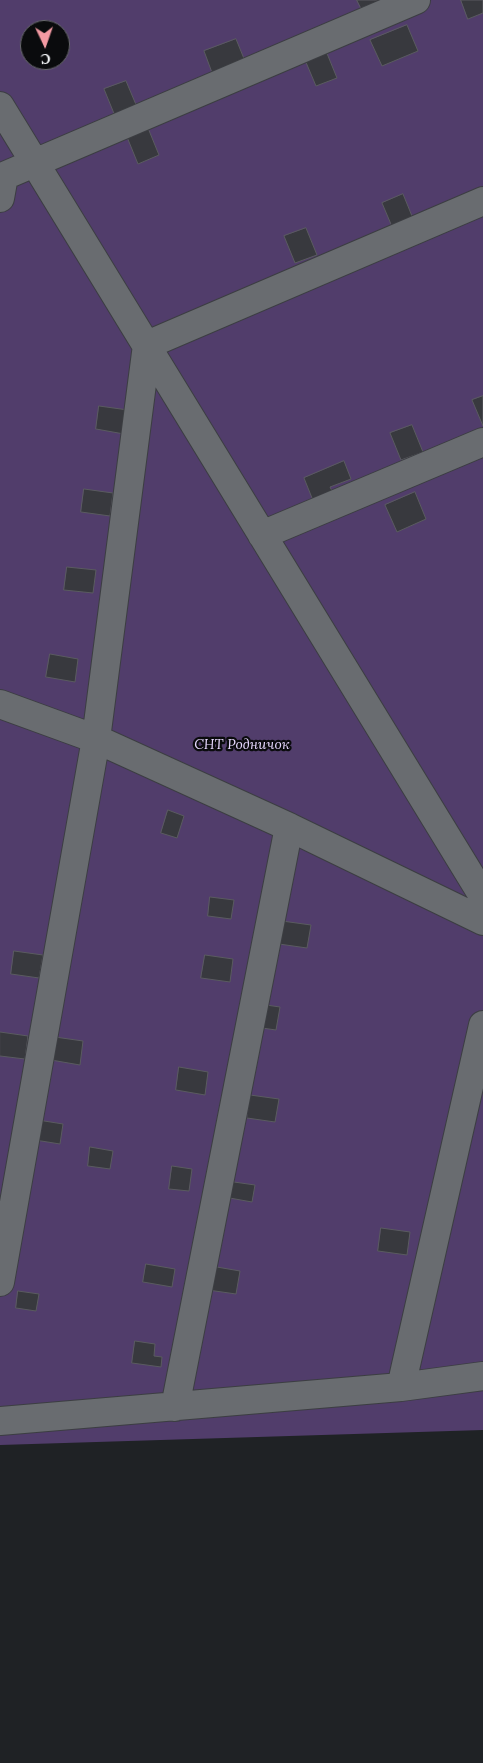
<!DOCTYPE html>
<meta charset="utf-8">
<style>
body{margin:0}
#map{position:relative;width:483px;height:1763px;overflow:hidden;background:#1f2225;font-family:Lora,serif}
canvas{display:block}
.north{position:absolute;left:20px;top:20px;width:50px;height:50px;box-sizing:border-box;background:#0a0b0d;border:1px solid #67696b;border-radius:50%;rotate:177deg;font-size:14px;font-weight:700;line-height:20px;text-align:center;color:#f3f5f7}
.north::after{content:'';display:block;margin:auto;width:18px;height:22px;background:#f49aa3;clip-path:polygon(50% 0,100% 100%,50% 72%,0 100%)}
</style>
<div id="map">
<canvas width="483" height="1763"></canvas>
<div class="north">С</div>
</div>
<script>
const ctx = document.querySelector('canvas').getContext('2d');
ctx.lineJoin = 'round';
function paint(path, color) { ctx.fillStyle = color; ctx.fill(path, 'evenodd'); }
function strokePath(path, color, width, dash) { ctx.strokeStyle = color; ctx.lineWidth = width; ctx.lineCap = dash ? 'butt' : 'round'; ctx.setLineDash(dash || []); ctx.stroke(path); }
function label(font, color, halo, rows, align = 'center') {
  ctx.font = font + ' Lora,serif'; ctx.lineWidth = 4.5; ctx.setLineDash([]); ctx.textBaseline = 'middle'; ctx.strokeStyle = halo; ctx.fillStyle = color; for (const [text, x, y, turn = 0] of rows) {
    ctx.save(); ctx.translate(x, y); ctx.rotate((+turn || 0) * Math.PI / 180); ctx.textAlign = isNaN(turn) ? turn : align; if (halo) ctx.strokeText(text, 0, 0); ctx.fillText(text, 0, 0); ctx.restore();
  }
}
const green = new Path2D(`
 M0,0H483V1430L0,1445ZM30,30H60V60H30Z`);
const building = new Path2D(`
 M357,0H382L361,8Z
 M461,0H483V13L468,19Z
 M407,25L418,51L382,66L370,40Z
 M236,39L247,66L214,78L204,51Z
 M326,51L337,78L316,86L305,60Z
 M126,81L137,107L115,116L104,89Z
 M148,128L159,155L138,164L127,137Z
 M403,194L414,221L393,229L382,203Z
 M306,228L317,255L295,263L284,236Z
 M483,396V426L472,400Z
 M99,406L128,410L124,434L96,429Z
 M412,425L423,452L401,460L390,433Z
 M344,461L351,479L330,487L334,495L314,503L304,478Z
 M84,489L113,493L110,516L81,512Z
 M415,492L426,519L397,532L385,505Z
 M67,567L96,570L93,593L64,590Z
 M50,654L78,659L75,682L46,677Z
 M168,810L184,816L177,838L161,833Z
 M210,897L234,900L231,919L208,916Z
 M282,921L311,925L307,948L279,944Z
 M14,951L43,955L39,978L11,974Z
 M205,955L233,959L230,982L201,978Z
 M259,1004L280,1007L276,1030L255,1027Z
 M0,1032L28,1036L25,1059L0,1056Z
 M55,1037L83,1041L80,1065L51,1060Z
 M179,1067L208,1072L205,1095L176,1090Z
 M250,1095L279,1099L275,1122L247,1118Z
 M38,1120L63,1124L60,1144L35,1140Z
 M90,1147L113,1151L110,1169L88,1166Z
 M172,1166L192,1169L189,1191L169,1189Z
 M227,1181L255,1185L252,1202L224,1197Z
 M381,1228L410,1232L407,1255L378,1251Z
 M146,1264L175,1269L172,1287L143,1282Z
 M211,1266L240,1271L236,1294L208,1290Z
 M18,1291L39,1294L36,1311L16,1308Z
 M135,1341L155,1344L154,1356L162,1357L161,1367L132,1363Z`);
const minor = new Path2D(`
 M0,106L483,896
 M0,198L4,176L416,0
 M262,535L483,442
 M0,704L96,739L289,827L483,921
 M0,1282L96,739L147,345L483,201
 M401,1387L483,1025
 M175,1407L289,827
 M0,1421L401,1387L483,1376`);
const parkNames = [
 ["СНТ Родничок",242,745]
];
paint(green, '#513d6b');
paint(building, '#38393e');
strokePath(building, '#5a5b60', 1);
strokePath(minor, '#3c3e42', 30);
strokePath(minor, '#696c70', 28);
label('italic 14px', '#e7d8ff', '#0a0b0d', parkNames);
</script>
